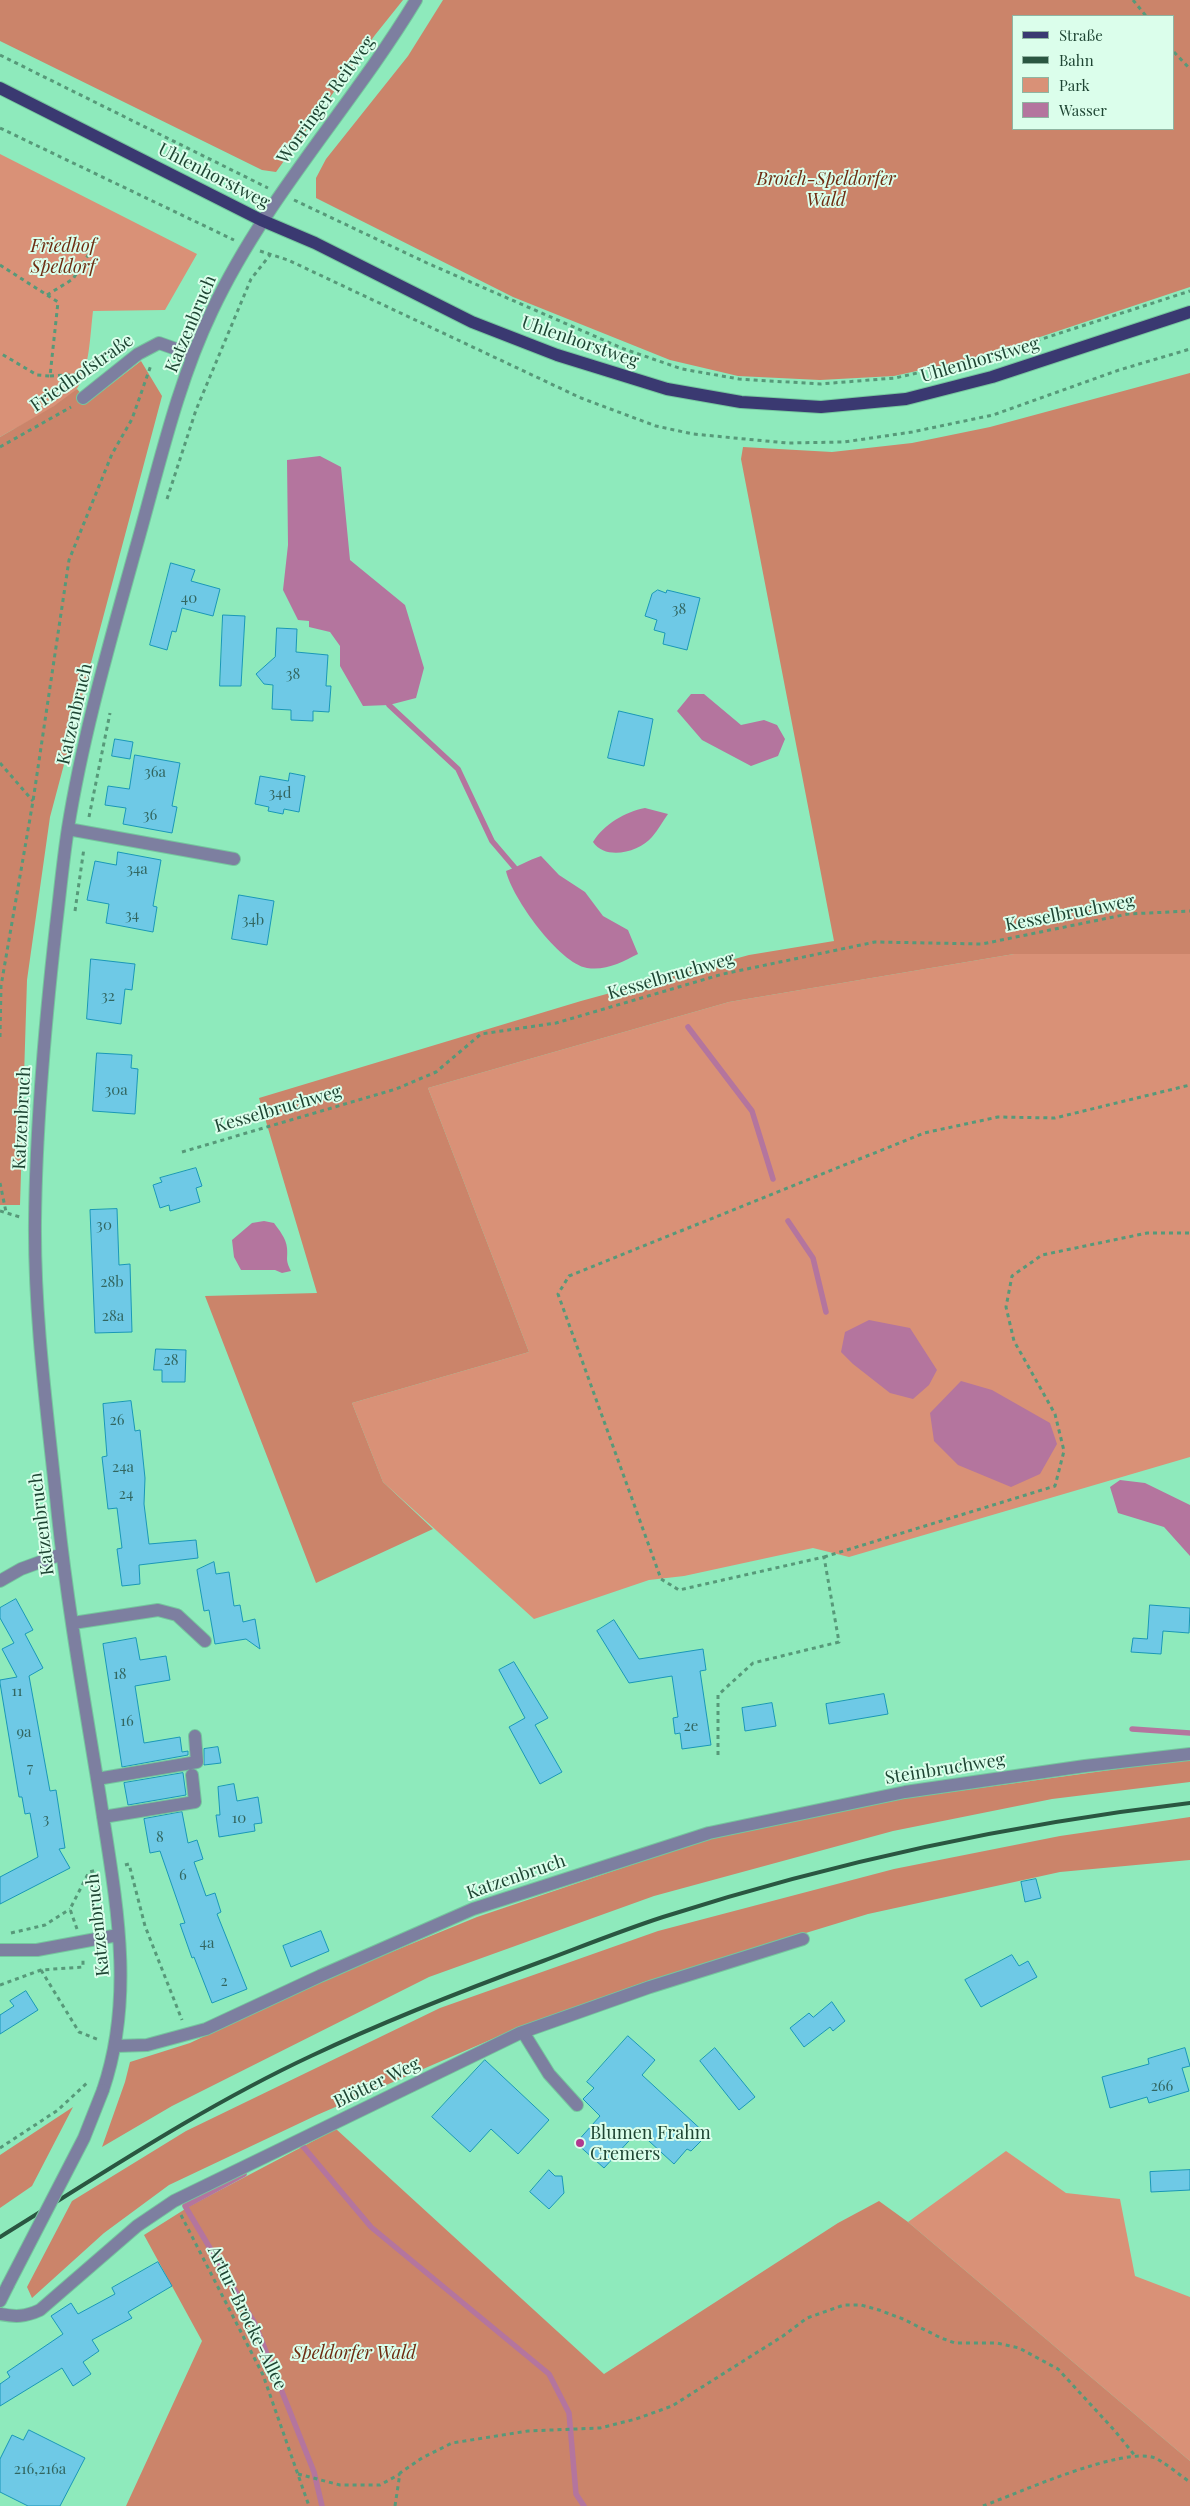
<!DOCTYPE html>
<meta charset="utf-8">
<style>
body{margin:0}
#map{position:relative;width:1190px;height:2506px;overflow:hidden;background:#8eeabc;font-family:"Playfair Display",serif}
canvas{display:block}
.legend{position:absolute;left:1012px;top:15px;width:162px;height:115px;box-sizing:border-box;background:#dbfeeb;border:1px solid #8fb4a1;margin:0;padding:6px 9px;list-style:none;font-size:15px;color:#1e4533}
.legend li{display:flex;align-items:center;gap:10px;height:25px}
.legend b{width:25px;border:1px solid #8fb4a1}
</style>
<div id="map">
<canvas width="1190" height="2506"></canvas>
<ul class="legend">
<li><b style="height:6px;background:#3a3971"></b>Straße</li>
<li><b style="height:6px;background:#2a5641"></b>Bahn</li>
<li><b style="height:14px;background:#d99177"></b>Park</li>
<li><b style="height:14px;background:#b4759e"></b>Wasser</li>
</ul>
</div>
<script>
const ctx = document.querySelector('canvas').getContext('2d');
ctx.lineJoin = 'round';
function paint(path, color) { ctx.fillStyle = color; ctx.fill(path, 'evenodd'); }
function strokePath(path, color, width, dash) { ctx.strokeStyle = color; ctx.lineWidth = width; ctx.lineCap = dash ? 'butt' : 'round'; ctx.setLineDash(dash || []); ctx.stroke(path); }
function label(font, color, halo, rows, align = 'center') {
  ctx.font = font + ' "Playfair Display",serif'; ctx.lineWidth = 4; ctx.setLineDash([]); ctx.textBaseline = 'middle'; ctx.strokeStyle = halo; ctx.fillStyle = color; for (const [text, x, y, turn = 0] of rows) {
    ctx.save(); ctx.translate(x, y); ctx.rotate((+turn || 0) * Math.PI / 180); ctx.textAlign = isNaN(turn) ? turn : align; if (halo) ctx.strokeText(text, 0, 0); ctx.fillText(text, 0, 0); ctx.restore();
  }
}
const green = new Path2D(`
 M0,154L197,254L165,310L93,311C90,335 90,365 78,387C70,401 17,427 0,437Z
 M1014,954H1190V1457L849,1557L813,1548L684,1576L649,1580L534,1619L383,1482L352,1403L529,1352L428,1088L729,1002Z
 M1006,2151L1066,2193L1120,2199L1135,2276L1190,2297V2461L908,2222Z`);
const forest = new Path2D(`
 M0,0H403L375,35L276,172L262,170L0,41Z
 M443,0H1190V287L980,357L894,376L820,380L738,376L670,360L513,297L316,198V178L326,159L408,56ZM1014,16H1174V129H1014Z
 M141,361L162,396L50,817L27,980L20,1205H0V437L54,406L77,389L88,402Z
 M1190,373V954H1014L729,1002L428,1088L529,1352L352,1403L383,1482L433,1529L316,1583L205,1296L317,1293L259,1098L581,1001L749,955L834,941L741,459L743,447L832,452L912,443L990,427Z
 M1190,1759V1782L1052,1799L893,1831L654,1896L429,1977L172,2106L102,2147L125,2082L130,2062L190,2043L323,1980L477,1917L711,1838L907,1798Z
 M1190,1817V1860L1060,1872L868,1914L645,1982L520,2027L317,2115L169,2185L104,2233L32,2298L27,2287L72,2201L186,2131L440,2008L658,1931L894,1869L1060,1836Z
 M73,2107L32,2186L0,2208V2155Z
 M336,2129L604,2374L838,2223L879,2201L908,2222L1190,2461V2506H126L202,2341L144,2235L190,2206Z`);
const water = new Path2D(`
 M320,456L341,467L350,560L405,605L424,668L416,698L389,705L363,706L340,666V646L330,632L309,627V621L298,620L283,590L288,545L287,460Z
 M691,694H704L741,725L764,720L777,725L785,739L778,756L751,766L702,740L677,711Z
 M645,808L668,814C663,821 658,830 652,837C639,852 606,861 593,842C604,824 625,812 645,808Z
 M541,856L559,875L585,892L603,916L628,930L638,954C622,962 606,971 587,968C559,963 512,898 506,871C518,867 528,860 541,856Z
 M264,1221L274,1223C279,1230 286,1238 287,1248C288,1260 285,1259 291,1271L282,1273L275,1270H241L234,1257L232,1240L252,1223Z
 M869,1320L910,1328L937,1370L929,1385L913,1399L890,1393L853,1364L841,1352L845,1332Z
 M961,1381L992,1390L1050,1423L1057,1444L1040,1474L1011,1487L958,1465L934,1441L930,1413Z
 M1120,1480L1145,1483L1190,1505V1556L1164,1527L1118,1513L1110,1487Z`);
const stream = new Path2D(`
 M389,705L458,769L492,841L515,868
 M688,1027L752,1111L773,1179
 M788,1221L813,1258L826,1312
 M1132,1729L1190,1733
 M301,2144L371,2227L549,2374L569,2413L576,2494L584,2506
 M244,2174L185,2206L255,2324L314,2472L322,2506`);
const building = new Path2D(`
 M171,563L195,570L191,581L220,589L213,616L182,608L176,632L172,631L167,650L150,645Z
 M658,590L666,593L667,590L700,598L687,650L663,644L665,633L654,630L657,620L645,616L652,594Z
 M223,615L245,616L241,686H220Z
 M277,628L297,629L296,652L328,655L326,686H331L329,712L313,711V721L291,720V710L272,709L273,685L264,684L256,674L275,657Z
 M619,711L653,719L644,766L608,758Z
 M115,739L133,742L130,759L112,756Z
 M135,755L180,763L172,806L177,807L172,833L123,824L126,808L105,805L108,786L129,789Z
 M290,773L305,776L299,812L284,809L283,814L268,811L269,807L255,804L260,776L288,781Z
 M118,852L161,860L153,906L157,907L153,932L106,923L109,904L87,900L95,861L116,865Z
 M239,895L274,901L267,945L232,939Z
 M91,959L135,964L132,990L125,989L121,1024L87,1019Z
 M97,1053L132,1055L131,1068L138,1069L135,1114L93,1111Z
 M196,1168L202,1186L196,1188L200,1202L170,1211L169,1205L160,1208L153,1185L162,1182L160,1178Z
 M117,1209L119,1265L130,1264L132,1332L95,1333L90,1210Z
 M156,1349L186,1350L185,1382H162V1370H154Z
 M131,1401L135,1431L140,1430L145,1478L144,1504L149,1544L196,1540L198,1558L139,1565L140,1584L122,1586L117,1549L122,1548L117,1508L108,1509L102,1457L107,1456L103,1404Z
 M214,1562L216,1574L229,1572L234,1606L240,1605L243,1622L255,1619L260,1649L246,1639L215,1644L209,1610L204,1611L197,1570Z
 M16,1599L33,1630L25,1634L43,1668L29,1676L50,1791L56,1790L65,1848L59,1849L70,1868L0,1904V1877L38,1857L30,1813L25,1814L22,1797H19L0,1683V1680L17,1677L2,1649L14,1643L0,1618V1608Z
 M1150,1605L1190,1608L1189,1633L1163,1631L1161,1654L1131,1652L1133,1638L1147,1639Z
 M614,1620L639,1659L703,1649L706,1670L700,1671L711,1745L682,1749L680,1733L675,1734L673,1718L678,1717L672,1676L629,1683L597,1631Z
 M136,1638L140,1660L166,1656L170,1680L135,1686L144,1743L180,1737L182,1752L188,1751V1755L122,1767L103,1644Z
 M514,1662L548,1718L535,1725L562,1772L540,1784L509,1727L525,1718L499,1670Z
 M884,1694L888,1714L829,1724L826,1704Z
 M772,1703L776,1726L745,1731L742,1708Z
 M218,1747L221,1763L204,1765V1749Z
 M183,1773L186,1795L128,1805L124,1783Z
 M234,1784L237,1801L258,1797L262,1823L254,1824L255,1831L219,1837L216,1815H220L218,1787Z
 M182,1812L188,1843L197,1840L203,1859L194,1862L206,1896L215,1893L221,1912L217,1914L247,1989L212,2003L194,1957L192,1958L180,1924L185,1923L160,1851L150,1853L144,1819Z
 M1036,1879L1041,1898L1025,1902L1021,1882Z
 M321,1931L329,1951L291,1967L283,1946Z
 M1012,1955L1019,1966L1028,1961L1037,1977L981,2007L965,1980Z
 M26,1991L38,2010L0,2034V2015L14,2006L10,2001Z
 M832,2002L845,2021L833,2031L830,2027L804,2047L790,2028L809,2013L813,2017Z
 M628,2036L655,2060L642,2075L707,2135L691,2151L687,2149L674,2164L638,2131L604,2168L576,2143L600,2116L583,2099L594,2088L587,2082Z
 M715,2048L755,2097L739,2110L700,2061Z
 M1185,2048L1190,2066L1182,2068L1189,2091L1149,2103L1147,2097L1110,2108L1102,2077L1149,2064L1148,2059Z
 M485,2060L549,2120L518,2154L491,2129L470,2152L432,2117Z
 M549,2170L555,2176H562L564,2193L549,2209L530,2192Z
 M1190,2170V2190L1151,2192L1150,2172Z
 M158,2262L172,2286L128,2312L132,2318L92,2340L99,2351L83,2362L91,2374L73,2386L62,2368L0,2406V2384L10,2377L7,2372L63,2334L51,2316L71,2303L78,2314L115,2294L112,2288Z
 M29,2430L85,2458L60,2506H28L0,2492V2459L12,2435L23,2440Z`);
const path = new Path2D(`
 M1133,0L1146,16
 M1174,52L1190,69
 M0,55L268,188
 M0,128L234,240
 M294,200L427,263L624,349L682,369L739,379L820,384L895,378L980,359L1190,291
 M260,251L288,260L581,398L656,426L693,434L787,443L844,442L912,432L993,415L1119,370L1190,349
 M0,265L58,302L50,376L37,375L0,353
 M47,295L73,279L94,246
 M50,376L87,374
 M0,447L71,407
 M167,499L196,410L251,279L270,255
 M0,763L33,801
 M89,817L110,713
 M75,911L84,848
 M0,1037L1,986L33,801L69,560L112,454L132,419L151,365
 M182,1152L396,1089L436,1072L481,1034L556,1023L723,974L875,942L982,944L1128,914L1190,911
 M0,1183L6,1212
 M0,1211L20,1217
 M824,1557L1055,1486L1064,1451L1055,1414L1014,1341L1006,1307L1012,1276L1042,1255L1147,1233H1190
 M718,1755V1695L753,1663L839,1642L824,1557L679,1590L661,1579L558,1294L569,1276L924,1133L998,1117L1055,1118L1190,1085
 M125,1865L129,1864L145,1926L182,2020
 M77,1929L70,1909L89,1872L97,1870
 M11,1933L45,1925L70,1909
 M41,1970L79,2032L99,2040
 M0,1985L41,1970L83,1967V1957
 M0,2148L58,2110L89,2081
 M181,2215L263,2375L309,2506
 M298,2474L340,2485H380L400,2474
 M395,2506L400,2473L422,2458L452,2443L528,2431L600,2428L636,2419L672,2406L783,2336L807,2318L844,2305H861L879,2310L903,2319L941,2338L955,2343H997L1019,2348L1058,2369L1115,2431L1136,2457
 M983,2506C1018,2493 1123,2446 1155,2458C1163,2461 1182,2477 1190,2482`);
const minor = new Path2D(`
 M83,398L138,354L159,343L193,355
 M68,829L234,859
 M0,1581L21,1569L62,1554
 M73,1623L158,1610L177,1615L205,1641
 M97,1779L197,1762L195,1736
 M103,1817L195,1802L192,1775
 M0,1950H37L118,1935
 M523,2032L549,2074L577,2105
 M116,2046L147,2045L206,2029L320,1976L473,1909L709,1833L905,1792L1085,1766L1190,1754
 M103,2090C136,1993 115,1896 100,1797C85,1704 68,1610 58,1516C48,1418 34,1319 35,1221C36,1122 45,1024 56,926C60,893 63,860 68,828C83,734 110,642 135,551C158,471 176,386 212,311C265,198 352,106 416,0
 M0,2301L8,2285
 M0,2314C15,2317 25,2317 40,2310L137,2226L174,2201L520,2033L650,1987L803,1939`);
const major = new Path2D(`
 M0,88L261,220L315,243L472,322L557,355L667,389L741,402L821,407L906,399L992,377L1190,312`);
const rail = new Path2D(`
 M0,2237C102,2174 202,2107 311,2056C387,2020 464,1990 543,1961C583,1946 623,1930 663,1917C835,1862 1011,1824 1190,1803`);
const minorBridge = new Path2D(`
 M8,2285L84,2138L103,2090`);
const markers = [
 [580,2143,5,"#b1398f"]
];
const numberNames = [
 ["40",189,598],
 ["38",679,609],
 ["38",293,674],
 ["36a",155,772],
 ["34d",280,793],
 ["36",150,815],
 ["34a",137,869],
 ["34",132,915],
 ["34b",253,920],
 ["32",108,996],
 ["30a",116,1090],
 ["30",104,1225],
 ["28b",112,1282],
 ["28a",113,1316],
 ["28",171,1360],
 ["26",117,1420],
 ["24a",123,1467],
 ["24",126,1494],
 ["18",120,1674],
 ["11",17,1691],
 ["16",127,1721],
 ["2e",691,1726],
 ["9a",24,1732],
 ["7",30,1768],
 ["10",239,1818],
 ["3",46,1819],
 ["8",160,1837],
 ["6",183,1875],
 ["4a",207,1943],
 ["2",224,1981],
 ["266",1162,2086],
 ["216,216a",40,2469]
];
const streetNames = [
 ["Worringer Reitweg",326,100,-54],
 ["Uhlenhorstweg",214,176,27],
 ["Katzenbruch",191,324,-67],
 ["Uhlenhorstweg",580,342,19],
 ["Uhlenhorstweg",980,360,-16],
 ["Friedhofstraße",82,373,-35],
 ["Katzenbruch",75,714,-77],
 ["Kesselbruchweg",1070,913,-11],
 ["Kesselbruchweg",671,976,-16],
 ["Kesselbruchweg",278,1109,-16],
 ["Katzenbruch",22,1118,-87],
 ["Katzenbruch",42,1524,-97],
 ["Steinbruchweg",945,1769,-9],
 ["Katzenbruch",516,1877,-19],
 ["Katzenbruch",98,1925,-96],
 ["Blötter Weg",377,2083,-26],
 ["Artur-Brocke-Allee",247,2318,64]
];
const parkNames = [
 ["Broich-Speldorfer",826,179],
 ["Wald",826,200],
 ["Friedhof",63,246],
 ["Speldorf",63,267],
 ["Speldorfer Wald",354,2353]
];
const poiNames = [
 ["Blumen Frahm",590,2133],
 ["Cremers",590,2154]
];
paint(green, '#d99177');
paint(forest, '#cb846a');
paint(water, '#b4759e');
strokePath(stream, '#b4759e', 5.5);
paint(building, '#6ec9e6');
strokePath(building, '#1a97b7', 1);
strokePath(minor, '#75c69e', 14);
strokePath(major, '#75c69e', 14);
strokePath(path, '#579979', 3, [4, 4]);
strokePath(minor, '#7d7fa0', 12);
strokePath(major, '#3a3971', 12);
strokePath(rail, '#2a5641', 4);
strokePath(minorBridge, '#75c69e', 14, []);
strokePath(minorBridge, '#7d7fa0', 12);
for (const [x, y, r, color] of markers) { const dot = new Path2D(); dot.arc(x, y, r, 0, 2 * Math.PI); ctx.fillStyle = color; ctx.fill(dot); strokePath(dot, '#dbfeeb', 2); }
label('15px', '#326660', null, numberNames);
label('18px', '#1e4533', '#dbfeeb', streetNames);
label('italic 18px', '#6d2c11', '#dbfeeb', parkNames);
label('18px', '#1e4533', '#dbfeeb', poiNames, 'left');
</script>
